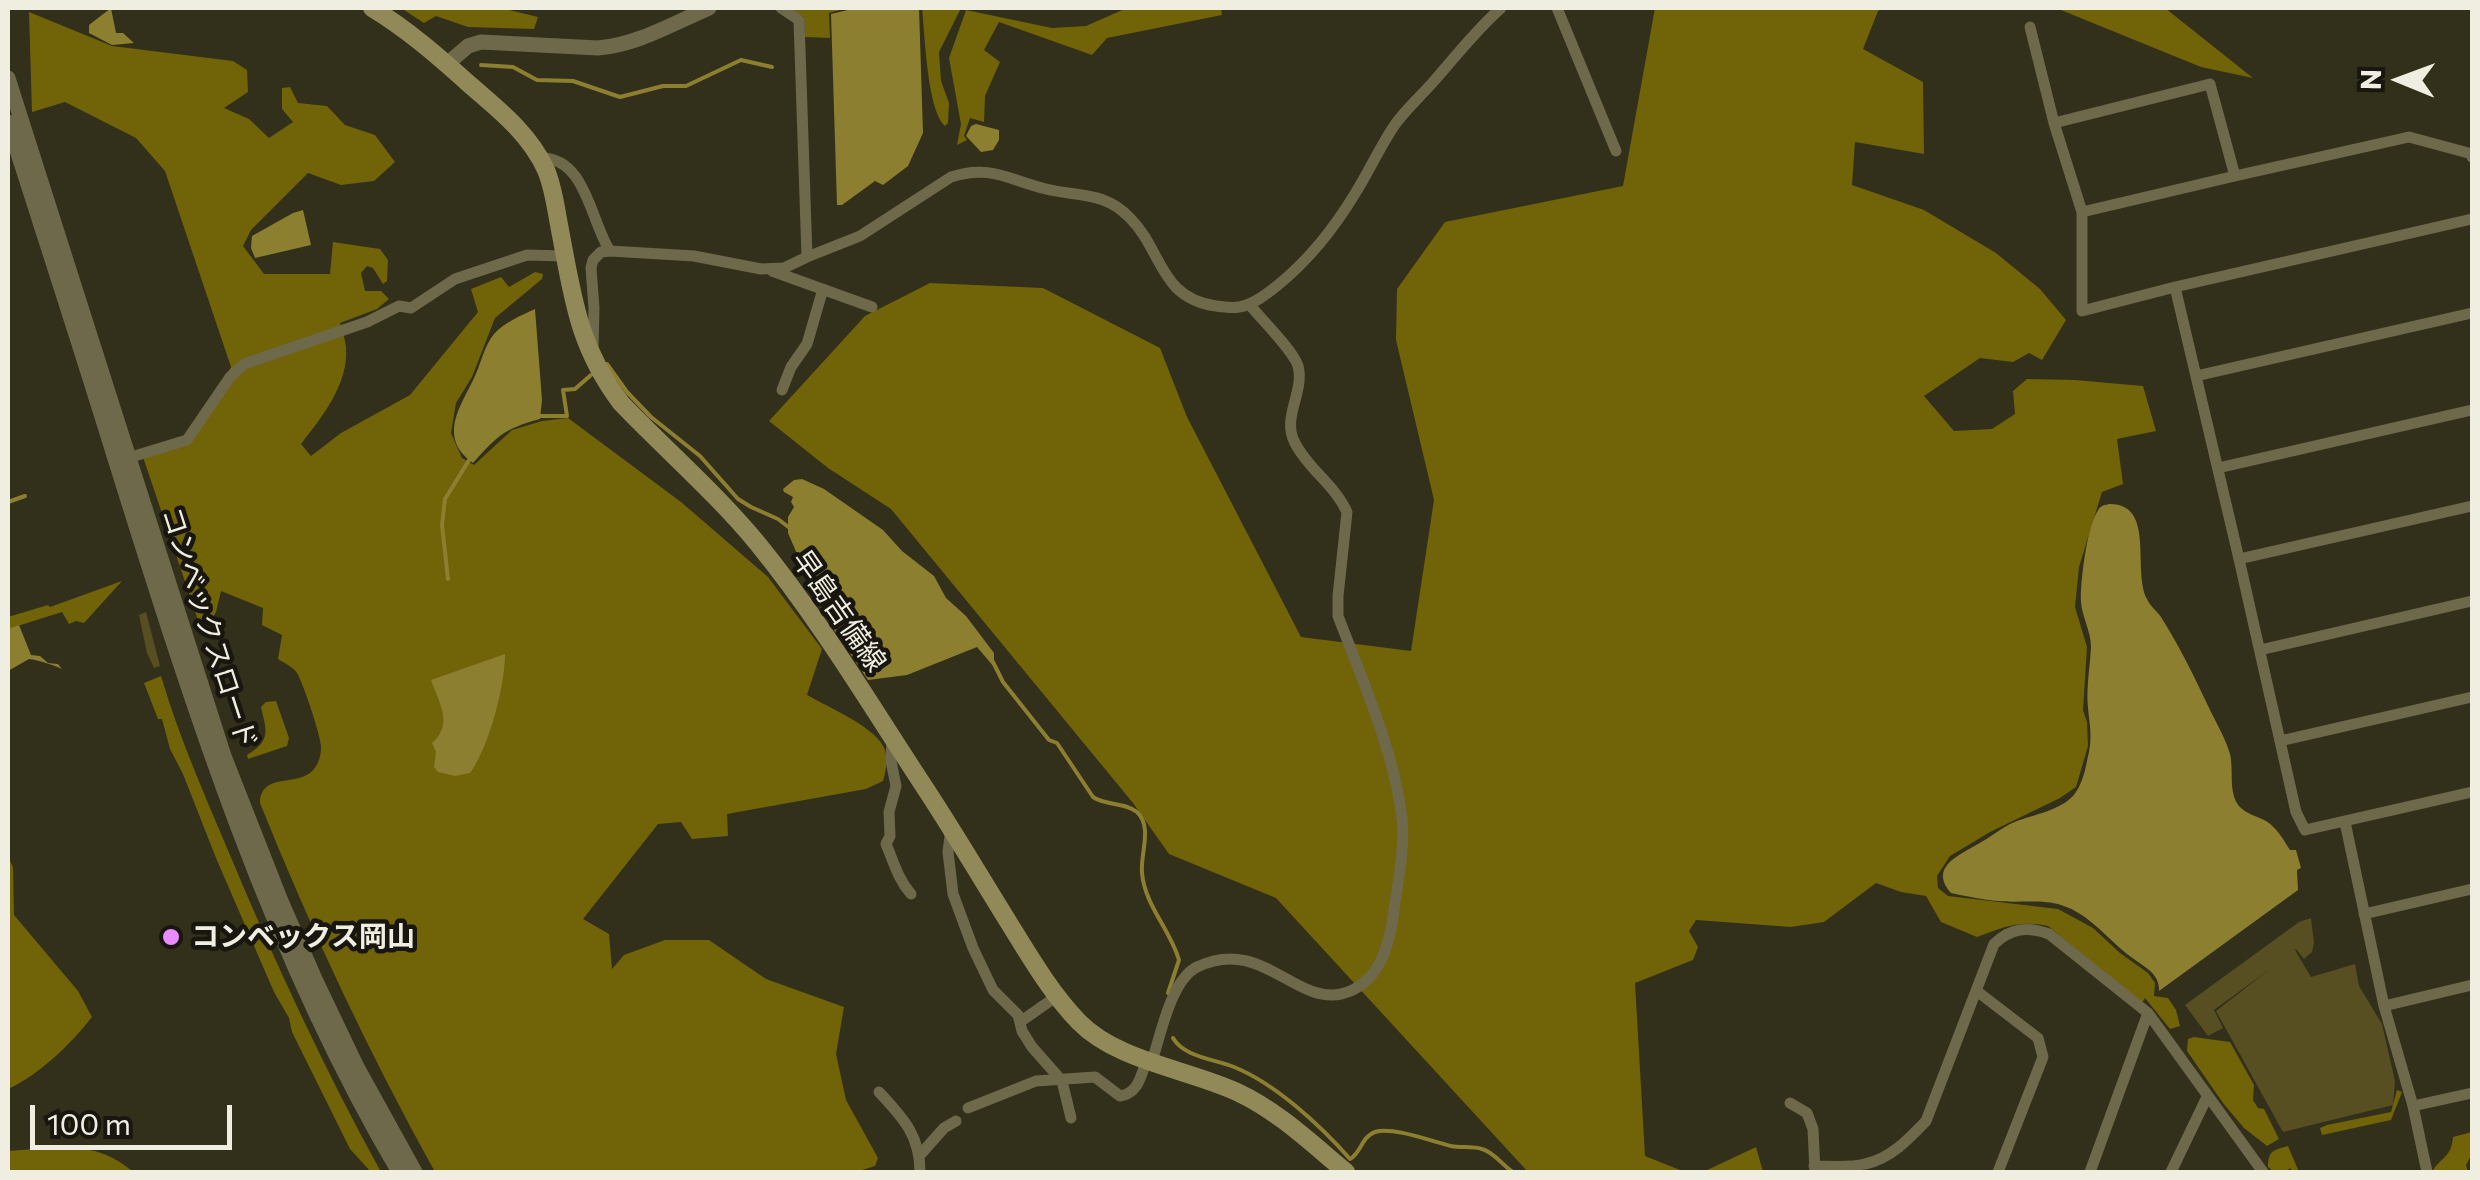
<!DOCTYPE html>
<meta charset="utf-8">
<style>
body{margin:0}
#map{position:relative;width:2480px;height:1180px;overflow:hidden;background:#322f1a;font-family:Commissioner,sans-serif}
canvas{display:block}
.frame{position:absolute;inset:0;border:10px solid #f0eee1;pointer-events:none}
.north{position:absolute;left:2350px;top:30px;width:100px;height:100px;-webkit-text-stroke:8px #18160e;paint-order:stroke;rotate:271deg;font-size:28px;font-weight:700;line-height:40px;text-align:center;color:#f0eee1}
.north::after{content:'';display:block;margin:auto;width:35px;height:45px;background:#f0eee1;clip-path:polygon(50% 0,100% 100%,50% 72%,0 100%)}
.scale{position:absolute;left:30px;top:1105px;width:202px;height:45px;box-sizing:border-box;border:5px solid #f0eee1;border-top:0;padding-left:12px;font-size:30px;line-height:35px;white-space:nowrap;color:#f0eee1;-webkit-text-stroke:8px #18160e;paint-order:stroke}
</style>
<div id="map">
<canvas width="2480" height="1180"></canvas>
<div class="frame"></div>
<div class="north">N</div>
<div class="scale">100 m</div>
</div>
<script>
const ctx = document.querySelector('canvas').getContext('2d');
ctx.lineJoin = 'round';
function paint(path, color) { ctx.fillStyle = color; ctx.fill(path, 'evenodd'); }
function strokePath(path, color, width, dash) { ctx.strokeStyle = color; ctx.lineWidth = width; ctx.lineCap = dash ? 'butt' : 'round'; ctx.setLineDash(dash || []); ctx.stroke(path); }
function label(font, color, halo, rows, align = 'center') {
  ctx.font = font + ' Commissioner,"Noto Sans JP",sans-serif'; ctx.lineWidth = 9; ctx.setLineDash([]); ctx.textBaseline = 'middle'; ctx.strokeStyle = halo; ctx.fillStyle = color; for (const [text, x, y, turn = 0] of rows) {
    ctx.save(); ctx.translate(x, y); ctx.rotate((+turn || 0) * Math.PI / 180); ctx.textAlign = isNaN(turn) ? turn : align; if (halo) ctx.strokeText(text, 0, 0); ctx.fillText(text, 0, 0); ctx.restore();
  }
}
const green = new Path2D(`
 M146,612L160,666L154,668L147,653L139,615Z
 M2311,918L2314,943L2312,952L2304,959L2296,949L2295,950L2311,977L2355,964L2359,986L2382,1024L2395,1081L2393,1105L2283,1132L2216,1011L2270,969L2214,1010L2223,1028L2208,1036L2185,1005L2299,922Z`);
const forest = new Path2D(`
 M401,8H501L538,17L534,29L468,27L436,16L424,23Z
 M790,8H848L829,13L830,38L805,37L804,17Z
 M922,8H961L939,52L941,81L949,103L948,123L945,126C927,109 925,35 922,8Z
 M1127,8H1221L1222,15L1107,38L1092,55L999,22L984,50L1000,62L985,96L984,122L970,118L964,136L967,140L957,145L961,124L949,58L966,10L1052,28L1086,26Z
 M1655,8H1883L1878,11L1863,49L1923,82L1924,154L1855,142L1852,185L1924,210L1996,253L2040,289L2066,320L2042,360L2029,353L2013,362L1980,358L1924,396L1954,431L1992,429L2015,414L2013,391L2027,379L2075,380L2143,386L2156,431L2117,439L2123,484L2102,492L2079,567L2075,607L2087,647L2083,710L2087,722L2088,746L2076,787L2060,798L1990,832L1950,856L1937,876L1938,888L1948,896L2058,909L2093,928L2120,953L2148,973L2155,983L2154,996L2168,998L2176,1010L2180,1026L2170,1029L2145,998L2142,1003L2048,926C2019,920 2004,927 1977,937L1941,922L1926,896L1901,892L1876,883L1824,922L1791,927L1696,920L1689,931L1698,947L1693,960L1635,983L1645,1156L1685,1172H1528L1276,898L1169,854L1133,803L891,509L828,468L769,421L865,316L930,283L1043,288L1160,348L1187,417L1301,637L1411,651L1434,500L1396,340L1397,289L1445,222L1623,186Z
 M2056,8H2165L2253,78L2201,67Z
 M29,12L112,46L233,61L247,70L248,92L224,108L249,119L269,138L293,122L282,109V88L290,87L298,103L327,106L345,125L375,135L395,162L374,181L341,185L308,173L251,230L243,246L264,274H330L333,242L380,249L388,260L387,281L383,284L373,268L367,266L361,273L365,291H381L389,299L377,309L340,323C342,330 345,339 346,347C349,384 322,417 301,444L311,456L341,433L410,395L478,312L471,289L501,277L509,287L535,272L543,274L542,279L495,318L472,377L456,403L451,433L462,458L474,465L512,430L542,421L568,418L681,502L768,577L822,649L807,695C828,707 878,728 885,750C888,760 886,771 883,781L866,789L727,814L728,836L692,839L681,822L658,824L583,919L609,934L612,969L624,955L665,940H709L766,979L844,1007L836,1054L846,1100L878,1158L875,1166L856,1172H435C369,1053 311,930 260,803C261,771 299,788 314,769C319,763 321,755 321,747C321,736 303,683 297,673C293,667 284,663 278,659L282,635L262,625L263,608L221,591L216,612L210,622L199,623L143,457L192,441L231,367L165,171L136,138L65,102L32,112Z
 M122,581L84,623L76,621L69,624L62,612L8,629V617L48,605L50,607Z
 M161,676C179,737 205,796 230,855C275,963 325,1070 381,1172H371L350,1149L292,1032L289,1018L274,992L216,858L183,774L170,749L162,719H158L144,683Z
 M276,701L289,738L287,746L248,759L247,755C272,740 266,730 261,707L266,702Z
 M8,857L13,867L14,915L78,991L92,1017C71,1044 39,1075 8,1089Z
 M2194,1037L2230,1042L2254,1085L2253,1100L2258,1108L2264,1109L2279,1139L2267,1146L2244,1128L2223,1103L2187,1051L2188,1039Z
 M2397,1090L2402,1092L2391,1120L2322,1135L2320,1128L2327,1125L2391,1112Z
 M2472,1132V1154L2466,1165L2468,1172H2432C2441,1156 2451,1159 2453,1137Z
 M2288,1146L2299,1172H2293L2290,1168L2286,1172H2274L2268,1167C2268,1151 2273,1150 2288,1146Z
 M62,1147C89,1147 113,1154 133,1172H8V1151Z
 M1756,1147L1763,1172H1703Z`);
const water = new Path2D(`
 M111,8L116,33H123L134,43L112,45L89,33V25Z
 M856,8H919L923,133L908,166L883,185L875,181L842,205H837L831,14Z
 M976,124L999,130V140L993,150L981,152L966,136L971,126Z
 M303,210L311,245L255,258L251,248L252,236L293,213Z
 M535,309L542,400L540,419C504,429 498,435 473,463C437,437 461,406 474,378C481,364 484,346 494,334C505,322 520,316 535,309Z
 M802,479L824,489L883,530L902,551L934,576L946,598L966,616L994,653V667L977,647L907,675L868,680L820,609V589L817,582L804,570L788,533V517L794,507L791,502L793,497L784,492L783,489L794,480Z
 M2109,504C2156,503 2132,570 2147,599C2150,606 2157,611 2161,617C2180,647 2196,680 2211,712C2218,726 2226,740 2230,754C2234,771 2228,792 2239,806C2246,814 2257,816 2266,821C2277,828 2283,839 2290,850H2296L2301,868L2297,870L2298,890L2159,991C2160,973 2144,967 2131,957C2108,940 2090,914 2061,905C2044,899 2016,903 1998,901C1983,900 1966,896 1951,893C1929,867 1958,856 1978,844C1989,838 1999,830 2010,824C2029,815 2058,812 2073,796C2081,787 2085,772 2087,761C2093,738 2090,729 2088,708C2086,688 2090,667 2091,647C2091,631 2082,617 2081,602C2080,582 2087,528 2097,512C2101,505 2102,506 2109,504Z
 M19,625L31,655L40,656L48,663L58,664L62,669C56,666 38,660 29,659L8,671V629Z
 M505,654C505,686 489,747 470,773L455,776L438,772L434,767L436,752L432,743C454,724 439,703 431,680Z`);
const stream = new Path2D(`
 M481,65L513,67L537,80L573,81L620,97L663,86H686L741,60L772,67
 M607,364L627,392L651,417L700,456L738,499L751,507L778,519L791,529
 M540,416H567L563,390L575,389L591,375
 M8,502L25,496
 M448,579L442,525L445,499L471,457
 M993,662L1003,682L1049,740L1057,743L1093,797C1106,806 1125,802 1137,812C1153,827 1140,854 1142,873C1145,906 1170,929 1179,960L1168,993
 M1173,1038C1184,1057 1214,1059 1234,1067C1276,1084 1321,1126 1350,1159C1361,1153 1362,1136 1375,1132C1392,1126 1434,1142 1451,1146C1461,1148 1472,1146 1482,1149C1494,1152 1503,1166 1513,1172`);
const minor = new Path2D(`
 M781,8L799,20L807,257
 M1557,8L1616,151
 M2030,27L2054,123
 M2472,157V154L2409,137L2235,176L2210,84L2054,123L2082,212V311L2175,287L2472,219
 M540,158C586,157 590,220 610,251L694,256L761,269L784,268L807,257L860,236L951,177C990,164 1009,180 1046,189C1078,197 1104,191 1130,218C1163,251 1159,298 1216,306C1223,307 1233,308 1239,307C1253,305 1268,293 1278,285C1310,259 1335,227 1356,192C1369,171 1380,147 1394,126C1405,110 1421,96 1434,81C1456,56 1476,30 1501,8
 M2082,212L2235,176
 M772,271L872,307
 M2175,287L2239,559L2296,812L2305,830L2472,792
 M593,350L594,308L591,268L593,260L601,252L610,251
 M2196,376L2472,313
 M782,390L791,367L807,344L823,289
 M128,458L187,440L230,377L244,364L367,322L399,306L411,308L455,279L527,255L564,256
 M2218,468L2472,410
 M2239,559L2472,506
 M2260,650L2472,601
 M892,738L891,761L896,786L889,812L890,836L886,844C894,863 898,879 911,894
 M2280,741L2472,697
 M2345,822L2384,1006L2413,1106L2427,1172
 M951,828L948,852L953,894L973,948L993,990L1018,1015L1022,1031L1032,1047L1062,1081L1071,1118
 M2364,914L2472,889
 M1978,992L2038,1038L2043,1057L1998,1172
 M2384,1006L2472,985
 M1020,1022L1057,996
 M1152,1061C1161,1034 1171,980 1197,967C1260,936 1294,1004 1341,994C1380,985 1390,943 1394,910C1398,881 1405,848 1402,819C1394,751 1362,679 1338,616V596L1347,512C1335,485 1308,469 1295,443C1281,418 1305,392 1298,366C1293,350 1261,319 1249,304
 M879,1092C903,1118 920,1135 920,1172
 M1790,1103L1807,1113L1813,1129L1815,1172
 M2413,1106L2472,1093
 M968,1108L1036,1081L1095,1077L1120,1096C1139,1093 1141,1075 1147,1059
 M920,1155L944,1128L956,1121
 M1814,1166C1830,1166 1849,1168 1865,1164C1890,1159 1909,1139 1926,1121L1994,944C2011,928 2027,926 2049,934L2148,1013L2263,1172
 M2090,1172L2148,1013
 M2171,1172L2207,1097`);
const tertiary = new Path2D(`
 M447,64L468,46L481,42L598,48C637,45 674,23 709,8
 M8,78L224,756L281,901L315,979L357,1067L415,1172
 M8,122C44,235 81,348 116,462C192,705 269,952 399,1172`);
const secondary = new Path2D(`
 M372,8C407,29 439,57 469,84C498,109 530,134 546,170C554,189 556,210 560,230C573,298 578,346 621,403C666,450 717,494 758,544C820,620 871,706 925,788C954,832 981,878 1009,923C1030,957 1051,993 1079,1022C1117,1061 1187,1069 1237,1092C1278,1111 1311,1143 1346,1172`);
const markers = [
 [171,937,10,"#e98dfe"]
];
const streetNames = [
 ["早島吉備線",839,611,55],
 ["コンベックスロード",209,628,72]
];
const poiNames = [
 ["コンベックス岡山",191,937]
];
paint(green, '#574f22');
paint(forest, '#716308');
paint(water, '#8c7f2f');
strokePath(stream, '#8c7f2f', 4);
strokePath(minor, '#6e694a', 11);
strokePath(tertiary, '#6e694a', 15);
strokePath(secondary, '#928958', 18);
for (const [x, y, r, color] of markers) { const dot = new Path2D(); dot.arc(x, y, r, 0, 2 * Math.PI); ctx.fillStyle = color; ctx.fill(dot); strokePath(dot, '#18160e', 4); }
label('28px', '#f0eee1', '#18160e', streetNames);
label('bold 28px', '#f0eee1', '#18160e', poiNames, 'left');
</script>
